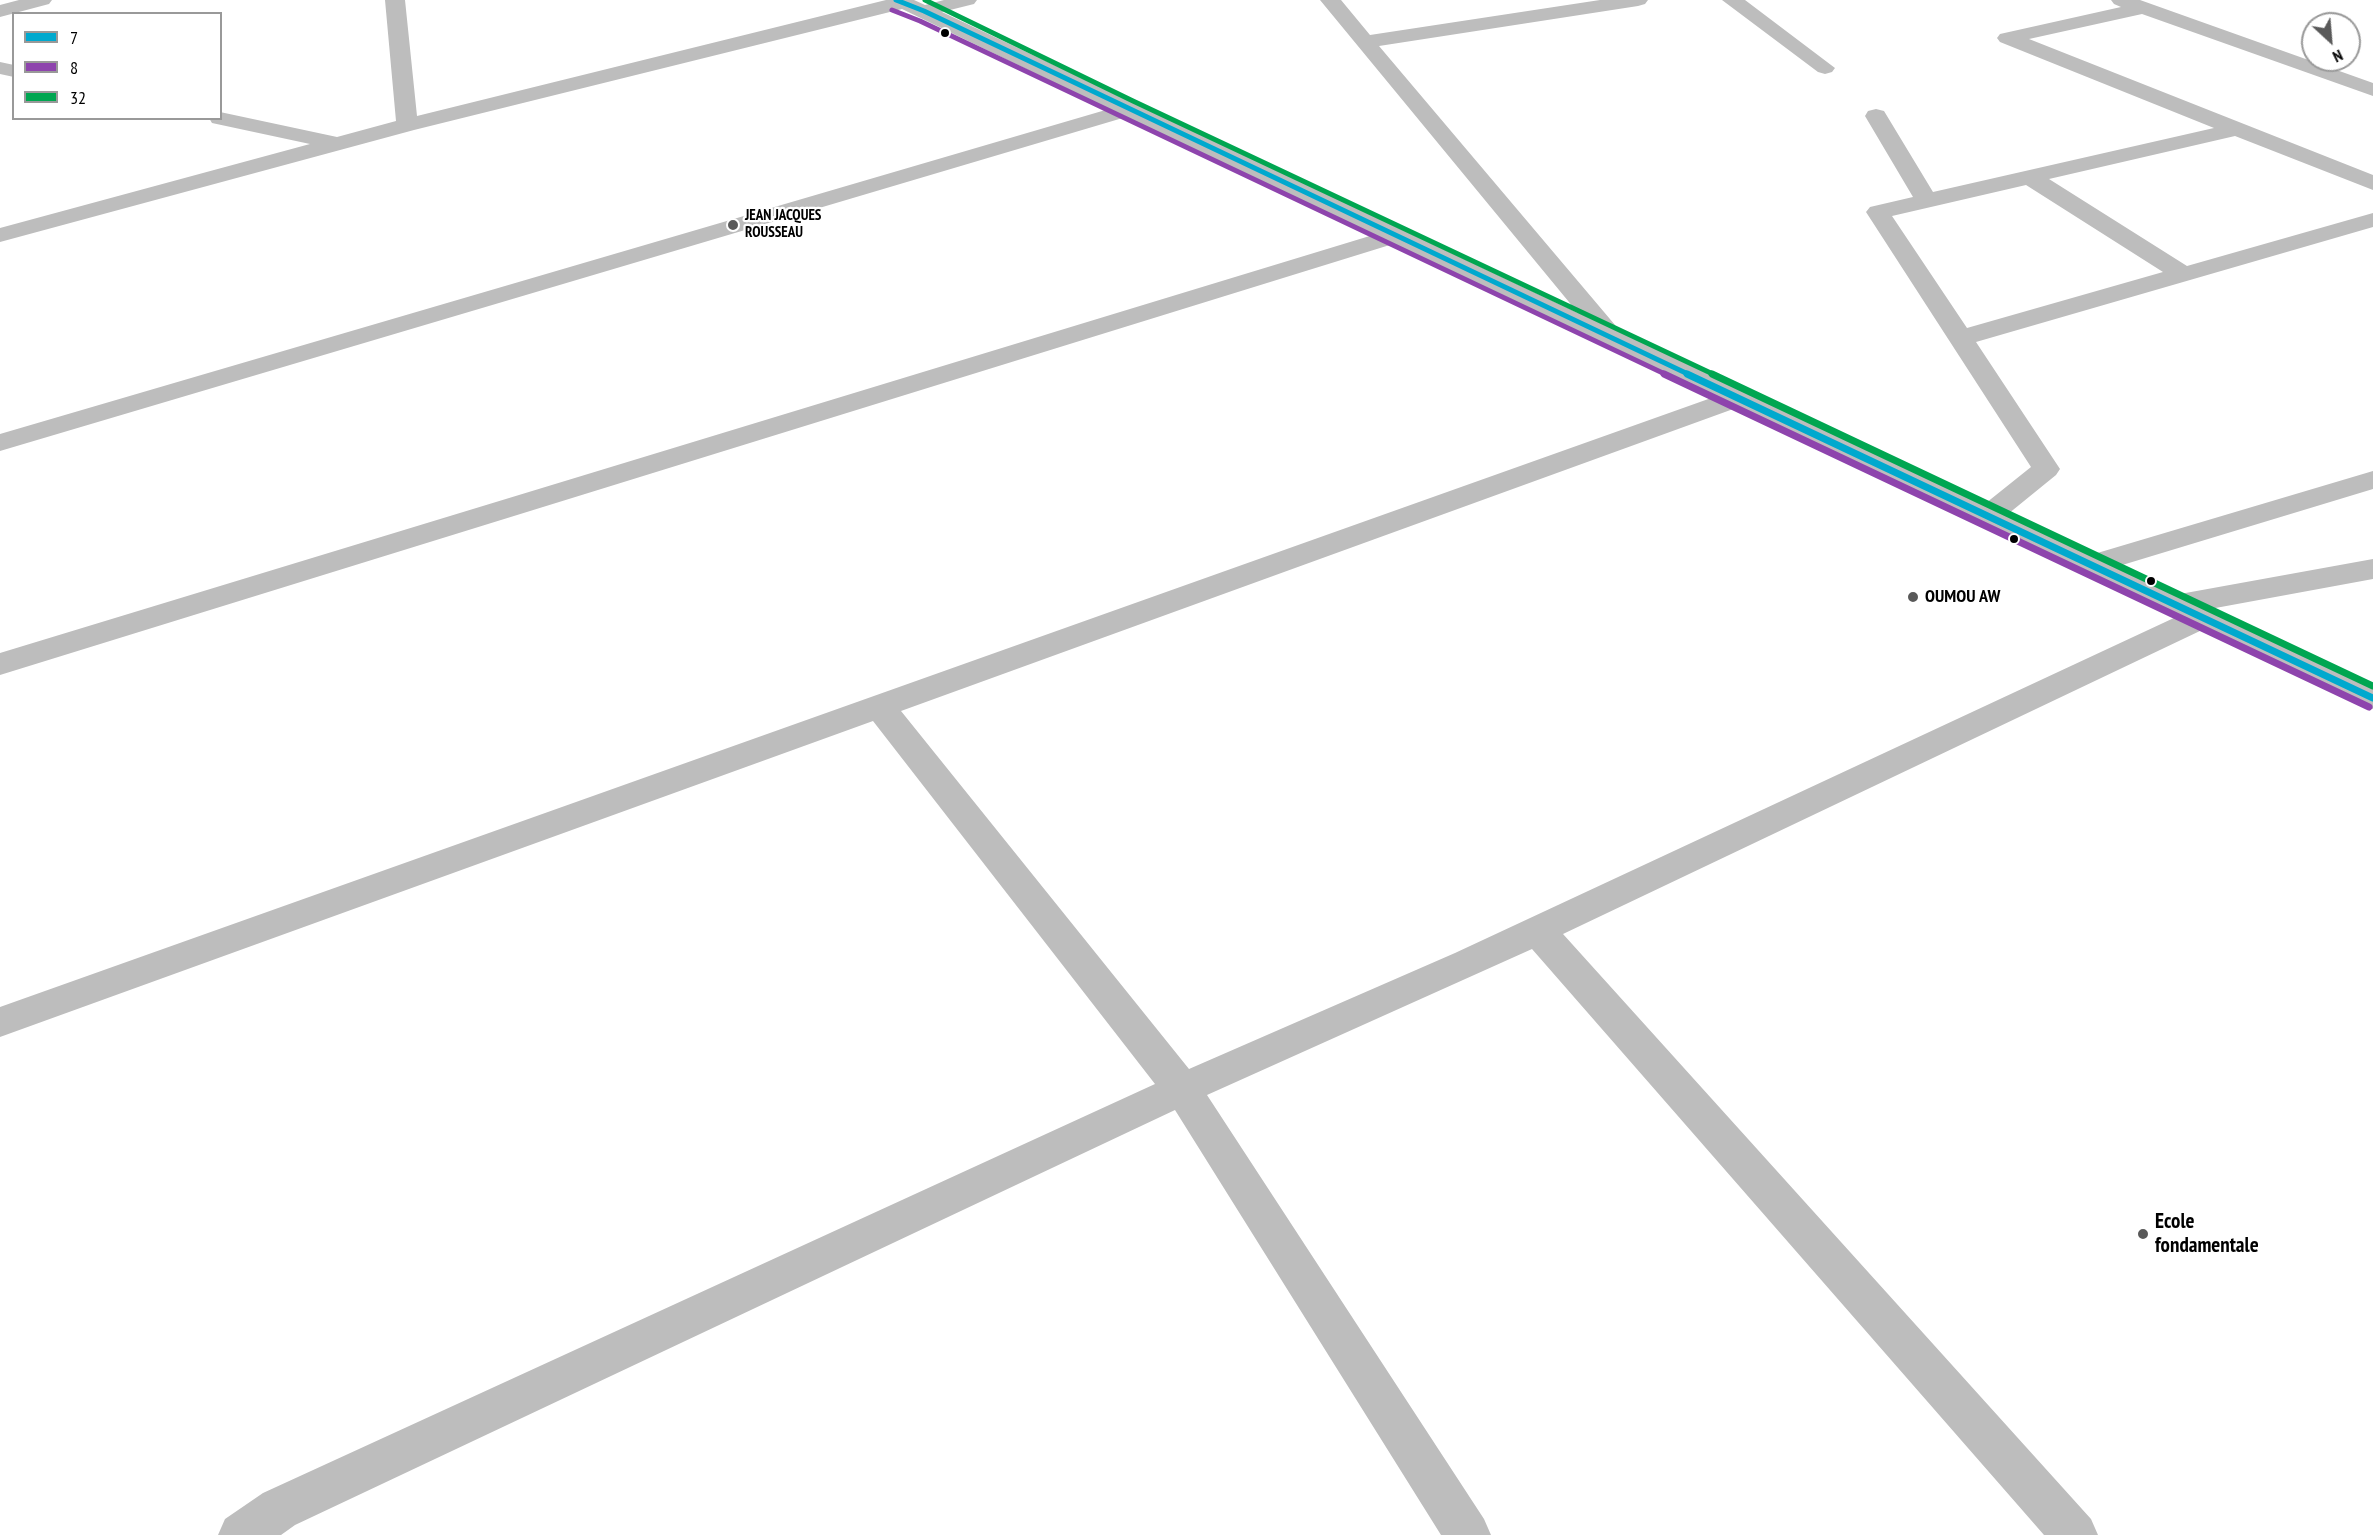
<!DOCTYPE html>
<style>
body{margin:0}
#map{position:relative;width:2373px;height:1535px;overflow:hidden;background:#fff;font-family:"PT Sans Narrow",sans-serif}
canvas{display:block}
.legend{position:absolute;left:12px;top:12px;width:210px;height:108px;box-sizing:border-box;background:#fff;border:2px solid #999;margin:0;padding:8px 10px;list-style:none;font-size:18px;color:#000}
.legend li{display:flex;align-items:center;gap:12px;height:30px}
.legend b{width:30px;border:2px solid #999}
.north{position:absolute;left:2301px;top:12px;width:60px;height:60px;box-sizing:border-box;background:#fff;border:2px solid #999;border-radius:50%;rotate:154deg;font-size:16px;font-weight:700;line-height:24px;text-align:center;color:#000}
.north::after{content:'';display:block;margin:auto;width:21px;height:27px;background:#595959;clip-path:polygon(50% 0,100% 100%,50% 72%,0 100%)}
</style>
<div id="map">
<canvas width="2373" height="1535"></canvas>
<ul class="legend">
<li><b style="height:8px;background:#00a9ce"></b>7</li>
<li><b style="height:8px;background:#8e44ad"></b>8</li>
<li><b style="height:8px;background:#00a651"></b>32</li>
</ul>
<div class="north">N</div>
</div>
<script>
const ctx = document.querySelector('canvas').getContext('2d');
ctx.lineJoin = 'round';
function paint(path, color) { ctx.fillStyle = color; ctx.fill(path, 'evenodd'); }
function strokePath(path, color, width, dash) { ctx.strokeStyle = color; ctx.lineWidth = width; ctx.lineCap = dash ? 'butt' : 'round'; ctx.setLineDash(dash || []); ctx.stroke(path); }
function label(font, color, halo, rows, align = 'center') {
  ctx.font = font + ' "PT Sans Narrow",sans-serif'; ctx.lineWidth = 4.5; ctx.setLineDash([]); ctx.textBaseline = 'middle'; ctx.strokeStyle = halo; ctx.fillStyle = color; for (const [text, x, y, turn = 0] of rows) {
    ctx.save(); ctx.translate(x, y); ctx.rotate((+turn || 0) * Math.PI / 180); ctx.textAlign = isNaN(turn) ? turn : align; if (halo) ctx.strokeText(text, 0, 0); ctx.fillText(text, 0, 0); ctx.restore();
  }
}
const minor = new Path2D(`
 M19,0H52L49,4L0,17V5Z
 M385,0H405L417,116L886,0H914L925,5L944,0H977L974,4L942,12L1578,313L1320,0H1341L1370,35L1600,0H1648L1645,4L1638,6L1379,46L1615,325L1618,331L1986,503L2031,467L1866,212L1870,207L1913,197L1865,116L1868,111L1876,109L1884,111L1933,192L2214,128L2000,42L1997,38L2000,34L2121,7L2114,4L2111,0H2140L2373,83V96L2142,14L2029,39L2373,175V190L2235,136L2049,179L2187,266L2373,213V227L1976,342L2060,469L2056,475L2008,514L2094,554L2373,471V489L2119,566L2180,594L2373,559V579L2210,609L2373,685V709L2362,706L2202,630L1563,934L2091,1519L2098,1535H2044L1532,949L1207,1095L1484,1519L1491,1535H1441L1175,1110L295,1525L281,1535H218L225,1519L263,1493L1155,1084L873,721L0,1037V1007L1714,397L1393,244L0,675V653L1373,235L1126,117L0,451V434L1109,109L902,9L414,130L0,242V228L310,144L212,123L209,118H220V112L337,137L396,121ZM2026,185L2163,272L1967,328L1892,216ZM1736,408L2176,617L1455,953L1189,1069L901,711Z
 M1722,0H1745L1835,68L1832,72L1825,74L1818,72Z
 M0,62L14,65V77L0,74Z`);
const bus1Far1 = new Path2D(`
 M896,0L924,11L1690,375`);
const bus1 = new Path2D(`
 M1687,374L2373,698`);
const bus2Far1 = new Path2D(`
 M892,10L920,21L1667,375`);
const bus2 = new Path2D(`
 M1664,374L2369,707`);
const bus3Far1 = new Path2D(`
 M925,0L1133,101L1715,375`);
const bus3 = new Path2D(`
 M1712,374L2373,686`);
const markers = [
 [945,33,5,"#000"],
 [733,225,6,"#595959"],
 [2014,539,5,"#000"],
 [2151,581,5,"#000"],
 [1913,597,6,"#595959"],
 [2143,1234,6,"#595959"]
];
const farPoinames = [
 ["JEAN JACQUES",745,216],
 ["ROUSSEAU",745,233]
];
const poiNames = [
 ["OUMOU AW",1925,597]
];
const nearPoinames = [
 ["Ecole",2155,1222],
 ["fondamentale",2155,1246]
];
paint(minor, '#bdbdbd');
strokePath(bus1Far1, '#00a9ce', 5);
strokePath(bus1, '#00a9ce', 7);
strokePath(bus2Far1, '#8e44ad', 5);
strokePath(bus2, '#8e44ad', 7);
strokePath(bus3Far1, '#00a651', 5);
strokePath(bus3, '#00a651', 7);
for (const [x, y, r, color] of markers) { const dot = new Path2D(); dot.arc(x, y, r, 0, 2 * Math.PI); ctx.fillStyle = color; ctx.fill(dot); strokePath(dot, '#fff', 2); }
label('bold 15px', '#000', '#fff', farPoinames, 'left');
label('bold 18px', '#000', '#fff', poiNames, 'left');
label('bold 21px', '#000', '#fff', nearPoinames, 'left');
</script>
